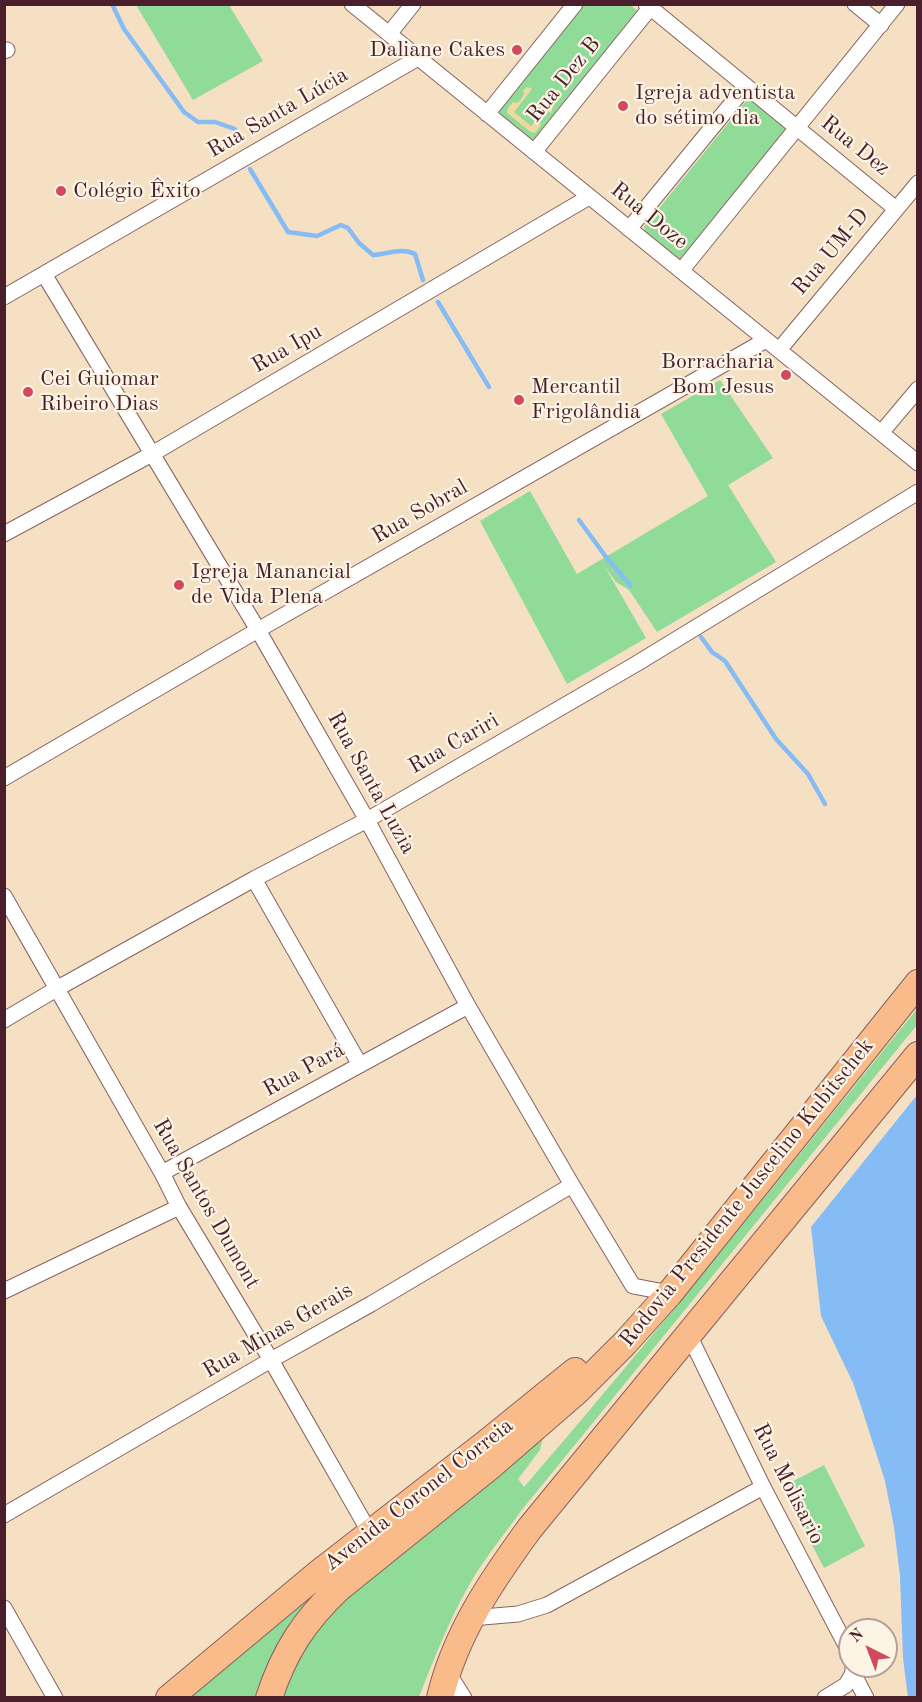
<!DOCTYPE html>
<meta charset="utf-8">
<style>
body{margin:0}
#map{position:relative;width:922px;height:1702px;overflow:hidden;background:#f5e0c3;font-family:"Old Standard TT",serif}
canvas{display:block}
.frame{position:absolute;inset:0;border:6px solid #4a1f2b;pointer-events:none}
.north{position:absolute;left:838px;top:1618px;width:60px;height:60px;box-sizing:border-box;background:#fcf5e5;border:2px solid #b59f9b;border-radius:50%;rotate:318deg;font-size:16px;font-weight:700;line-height:24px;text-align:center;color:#4a1f2b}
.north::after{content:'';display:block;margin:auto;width:21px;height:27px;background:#d1495b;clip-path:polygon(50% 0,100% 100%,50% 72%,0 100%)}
</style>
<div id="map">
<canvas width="922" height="1702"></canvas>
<div class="frame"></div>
<div class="north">N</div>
</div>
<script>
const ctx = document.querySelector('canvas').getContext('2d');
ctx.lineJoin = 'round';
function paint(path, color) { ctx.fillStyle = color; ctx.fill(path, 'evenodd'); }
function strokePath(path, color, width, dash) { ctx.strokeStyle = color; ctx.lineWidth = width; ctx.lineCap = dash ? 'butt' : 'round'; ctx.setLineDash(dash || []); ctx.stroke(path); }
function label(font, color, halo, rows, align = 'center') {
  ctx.font = font + ' "Old Standard TT",serif'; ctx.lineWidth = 4.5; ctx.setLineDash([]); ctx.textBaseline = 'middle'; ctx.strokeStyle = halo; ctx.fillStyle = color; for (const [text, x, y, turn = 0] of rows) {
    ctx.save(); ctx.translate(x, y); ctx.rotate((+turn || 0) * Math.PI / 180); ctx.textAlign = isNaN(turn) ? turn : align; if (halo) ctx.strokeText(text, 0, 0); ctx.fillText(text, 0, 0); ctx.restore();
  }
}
const green = new Path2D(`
 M136,5H229L263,61L193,100Z
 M584,5H630L638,11L536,139L531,140L500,114V110Z
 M751,100L786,128V134L683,259H678L645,232L644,227L746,101Z
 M720,380L773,458L728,485L776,562L657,632L629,590L616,582L605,567L646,638L567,684L480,521L530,491L577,574L708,496L661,414Z
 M917,1009V1025L521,1511C506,1532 489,1553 475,1575C452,1613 435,1656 419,1697L279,1698L289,1670L331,1608L544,1432L540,1450L518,1479L524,1487C659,1331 787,1169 917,1009Z
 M824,1465L865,1546L824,1568L782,1487Z
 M394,1531L259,1697L181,1698L310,1589Z`);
const sand = new Path2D(`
 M528,87L532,89L514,112L531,126L550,104L553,107L551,113L549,112L542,115L540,124L541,125L535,133L533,132L532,133L507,113L508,111L507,110L513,102C519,105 521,99 524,94L523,90Z`);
const water = new Path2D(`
 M917,1095L918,1697L908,1698L903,1658L900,1576L894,1527L885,1481L862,1409L853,1383L821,1316L811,1227Z`);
const stream = new Path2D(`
 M112,4L124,29L184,112L198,122H215L235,129
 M250,169L288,232L317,236L341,225L348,228L359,243L373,255C388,254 401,247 415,254L423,280
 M438,302L489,387
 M579,520L606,557L630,585
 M701,637L712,652L725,661L776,739L808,774L825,804`);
const minor = new Path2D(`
 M352,4L918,463
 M646,4L896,209
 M855,4L881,25
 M389,34L413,4
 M4,51L7,50
 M487,114L575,4
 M534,152L650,8
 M629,229L746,86
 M681,271L897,4
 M44,274L258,630L367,820L468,1006L572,1185L633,1286L670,1293
 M4,297L418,58
 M779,350L918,183
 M881,433L918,389
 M4,534L152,454L589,197
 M4,778L258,630L766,340
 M254,879L360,1065
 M4,896L162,1173L179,1207L271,1360L370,1533
 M4,1020L58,988L254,879L367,820L636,664L918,492
 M162,1173L468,1006
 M4,1291L179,1207
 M689,1335L763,1487L850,1653
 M4,1515L271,1360L371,1304L572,1185
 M4,1608L55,1698
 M471,1618L518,1614L547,1605L763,1487
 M853,1666V1673L866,1698
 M447,1671L464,1698
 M825,1698L846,1685L853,1673`);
const trunk = new Path2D(`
 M169,1698L320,1572L485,1444L575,1371
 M269,1698C284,1652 304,1621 339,1588L493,1464L576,1392L625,1343L670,1293L918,983
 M440,1698C455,1634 492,1580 530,1528L918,1055`);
const markers = [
 [517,50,6,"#d1495b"],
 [623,106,6,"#d1495b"],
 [61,191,6,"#d1495b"],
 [786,375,6,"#d1495b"],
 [28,392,6,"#d1495b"],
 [519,400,6,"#d1495b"],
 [179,585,6,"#d1495b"]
];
const poiNames = [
 ["Daliane Cakes",505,50,"right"],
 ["Igreja adventista",635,93],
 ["do sétimo dia",635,118],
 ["Colégio Êxito",73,191],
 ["Borracharia",774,362,"right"],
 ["Bom Jesus",774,387,"right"],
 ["Cei Guiomar",40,379],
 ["Ribeiro Dias",40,404],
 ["Mercantil",531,387],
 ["Frigolândia",531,412],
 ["Igreja Manancial",191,572],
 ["de Vida Plena",191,597]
];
const streetNames = [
 ["Rua Dez B",564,80,-51],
 ["Rua Santa Lúcia",278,113,-30],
 ["Rua Dez",855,146,39],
 ["Rua Doze",649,216,39],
 ["Rua UM-D",831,252,-50],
 ["Rua Ipu",287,349,-30],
 ["Rua Sobral",420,512,-30],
 ["Rua Cariri",454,744,-30],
 ["Rua Santa Luzia",371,783,61],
 ["Rua Pará",304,1070,-29],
 ["Rodovia Presidente Juscelino Kubitschek",747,1193,-51],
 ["Rua Santos Dumont",206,1204,60],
 ["Rua Minas Gerais",278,1331,-30],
 ["Rua Molisario",788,1484,63],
 ["Avenida Coronel Correia",419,1495,-38]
];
paint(green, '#90db98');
paint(sand, '#eeda9e');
paint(water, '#85bcf5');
strokePath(stream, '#85bcf5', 4.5);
strokePath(minor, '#866360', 17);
strokePath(trunk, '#866360', 28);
strokePath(minor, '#fff', 15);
strokePath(trunk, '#fabb8b', 26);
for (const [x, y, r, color] of markers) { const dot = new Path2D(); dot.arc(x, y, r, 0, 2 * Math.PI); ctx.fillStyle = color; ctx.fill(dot); strokePath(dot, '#fcf5e5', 2); }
label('22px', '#4a1f2b', '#fcf5e5', poiNames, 'left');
label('22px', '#4a1f2b', '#fcf5e5', streetNames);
</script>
